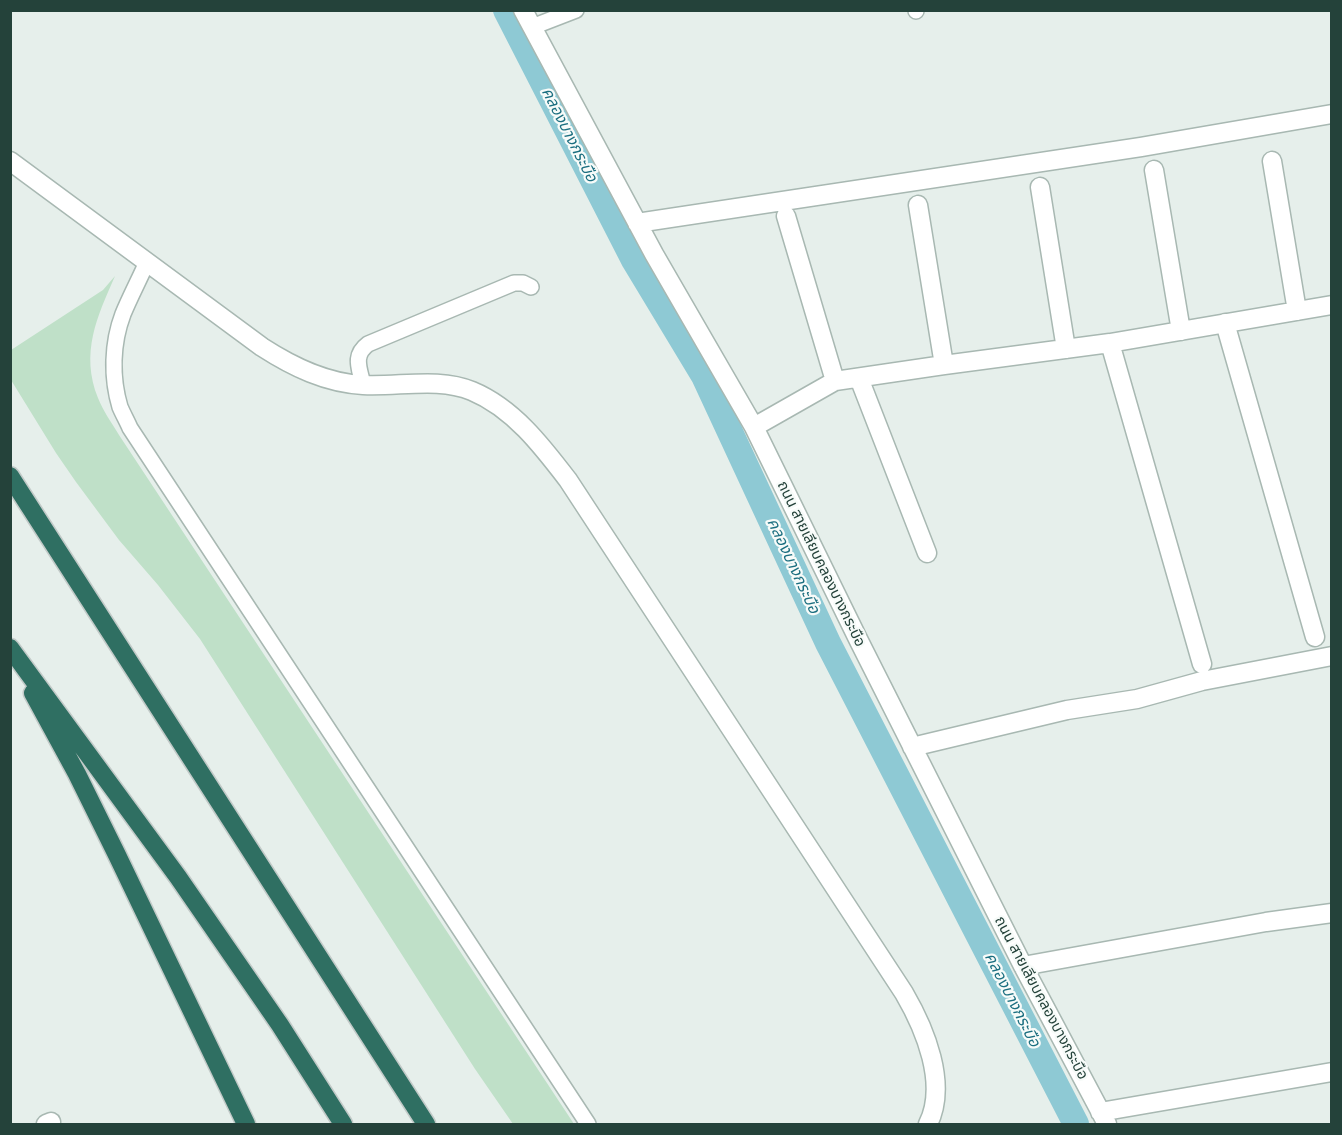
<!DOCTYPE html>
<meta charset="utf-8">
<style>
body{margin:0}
#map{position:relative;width:1342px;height:1135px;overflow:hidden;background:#e6efeb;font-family:"Open Sans",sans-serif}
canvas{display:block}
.frame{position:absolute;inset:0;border:12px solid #24423a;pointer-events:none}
</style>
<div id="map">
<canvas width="1342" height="1135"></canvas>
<div class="frame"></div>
</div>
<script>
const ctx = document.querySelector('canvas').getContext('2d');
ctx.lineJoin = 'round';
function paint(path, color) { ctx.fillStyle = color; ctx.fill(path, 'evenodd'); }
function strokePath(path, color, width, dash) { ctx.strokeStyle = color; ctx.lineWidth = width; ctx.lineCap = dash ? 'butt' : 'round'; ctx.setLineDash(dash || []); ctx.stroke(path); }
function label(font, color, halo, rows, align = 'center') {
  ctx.font = font + ' "Open Sans","Noto Sans Thai",sans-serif'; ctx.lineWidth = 4.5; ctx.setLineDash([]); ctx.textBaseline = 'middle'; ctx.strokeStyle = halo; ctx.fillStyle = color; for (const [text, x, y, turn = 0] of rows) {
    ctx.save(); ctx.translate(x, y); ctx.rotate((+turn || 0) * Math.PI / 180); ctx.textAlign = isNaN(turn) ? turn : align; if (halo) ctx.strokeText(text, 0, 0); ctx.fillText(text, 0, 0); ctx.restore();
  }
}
const green = new Path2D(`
 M115,276C97,317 80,353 98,398C103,411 112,423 119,435L574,1124H513L475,1069L200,639L158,585L119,540L76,482L56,453L11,380V350L103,290Z`);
const canal = new Path2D(`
 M506,10L634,260L704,376L828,643L1076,1124`);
const service = new Path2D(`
 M916,10V11
 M532,27L576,10
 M147,262C139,280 130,297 123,314C112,343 111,377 120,407C123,414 127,421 130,428L588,1124
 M363,385C360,369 352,356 368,344L514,283H523L531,287`);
const minor = new Path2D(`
 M523,10L654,254L754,427L859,641L1023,966L1107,1124
 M10,161L262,347C293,367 326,383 363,385C399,387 439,377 472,391C513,408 542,446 568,480L904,993C925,1029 948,1084 928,1124
 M1272,161L1297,311
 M1154,170L1181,331
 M1040,187L1066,349
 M918,205L944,365
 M786,216L835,381
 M637,223L1141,147L1332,114
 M1225,323L1315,637
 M1110,343L1202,664
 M859,378L927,553
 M754,427L835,381L944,365L1110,343L1332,305
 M912,747L1067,710L1137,699L1202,681L1332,656
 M1023,966L1266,922L1332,913
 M1100,1112L1332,1072
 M46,1124L51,1122`);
const motorway = new Path2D(`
 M10,476L426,1124
 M10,648L178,877L280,1025L343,1124
 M33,693L77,774L117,855L246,1124`);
const streetNames = [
 ["ถนน สายเลียบคลองบางกระบือ",821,564,64],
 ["ถนน สายเลียบคลองบางกระบือ",1041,998,62]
];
const waterNames = [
 ["คลองบางกระบือ",569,135,63],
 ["คลองบางกระบือ",793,566,65],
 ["คลองบางกระบือ",1012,1000,63]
];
paint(green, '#bfe0c8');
strokePath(canal, '#8ec9d4', 26);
strokePath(service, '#a8b8b2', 18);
strokePath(minor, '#a8b8b2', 21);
strokePath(motorway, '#c2cac8', 21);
strokePath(service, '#fff', 15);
strokePath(minor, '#fff', 18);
strokePath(motorway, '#2f6f62', 18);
label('15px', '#24423a', '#f7fbf9', streetNames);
label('italic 16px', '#1c6f80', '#f7fbf9', waterNames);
</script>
